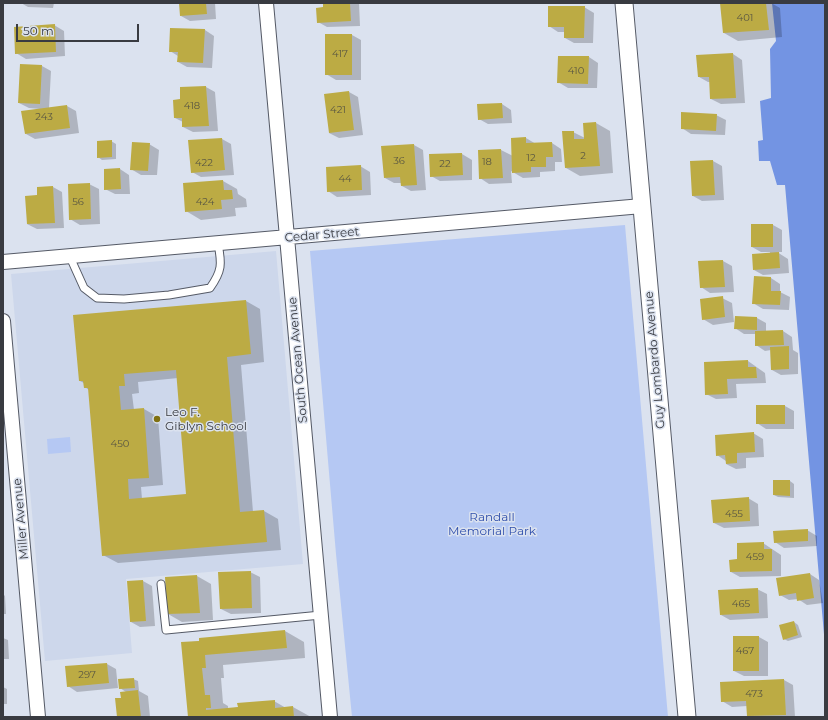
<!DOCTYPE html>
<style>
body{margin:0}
#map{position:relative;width:828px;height:720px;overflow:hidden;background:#dbe2ef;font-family:Montserrat,sans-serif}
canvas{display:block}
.frame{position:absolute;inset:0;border:4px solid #393b41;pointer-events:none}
.scale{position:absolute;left:16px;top:24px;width:123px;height:18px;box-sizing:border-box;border:2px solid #393b41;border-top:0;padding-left:5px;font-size:12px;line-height:14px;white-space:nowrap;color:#393b41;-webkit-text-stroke:3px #dbe2ef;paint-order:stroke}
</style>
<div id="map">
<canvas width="828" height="720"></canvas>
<div class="frame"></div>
<div class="scale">50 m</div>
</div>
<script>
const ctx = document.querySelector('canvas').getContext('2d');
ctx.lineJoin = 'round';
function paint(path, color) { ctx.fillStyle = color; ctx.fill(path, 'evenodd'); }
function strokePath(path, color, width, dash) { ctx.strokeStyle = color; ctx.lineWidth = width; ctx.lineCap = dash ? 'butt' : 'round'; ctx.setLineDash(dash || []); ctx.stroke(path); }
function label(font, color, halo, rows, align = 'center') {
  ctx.font = font + ' Montserrat,sans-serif'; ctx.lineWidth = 3; ctx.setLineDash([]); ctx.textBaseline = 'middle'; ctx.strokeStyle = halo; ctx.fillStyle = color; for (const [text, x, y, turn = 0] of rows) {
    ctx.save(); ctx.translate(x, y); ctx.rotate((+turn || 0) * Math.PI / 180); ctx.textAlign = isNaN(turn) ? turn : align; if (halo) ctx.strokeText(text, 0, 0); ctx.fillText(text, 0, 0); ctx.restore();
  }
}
const built = new Path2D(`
 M276,251L303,564L126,579L132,653L45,661L11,274Z`);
const green = new Path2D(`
 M625,225L668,717H352L336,554L310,251Z
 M70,437L71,452L48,454L47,439Z`);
const water = new Path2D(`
 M772,3H825V646L785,185H777L770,161H759L758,141L763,140L760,101L771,98L770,49L776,41Z`);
const shadow = new Path2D(`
 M21,3H54L53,8L28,7Z
 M180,3H215L216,19L190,21L181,16Z
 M324,3H359L360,26L327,27L318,22L324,8Z
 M725,3H771L780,8L782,37L738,41L724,33Z
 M584,7L594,13L593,43H574L565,38V32H558L549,26Z
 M54,25L64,31L65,56L26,59L16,53Z
 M205,30L214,36L212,68L187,67L178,62V56L170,51Z
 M352,35L361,40V80H336L326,74Z
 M733,54L742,60L745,103L721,104L711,99L710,82H708L699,77L697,56Z
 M589,57L598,63L597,88H568L558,82Z
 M42,66L51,71L49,108L67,106L76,111L79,133L35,139L26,134L40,109L29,108L19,103Z
 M206,87L215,92L218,131L193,132L183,127V122L175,118L181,100Z
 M349,92L358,97L363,135L339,138L329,133Z
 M502,104L511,110L512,123L488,124L479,119Z
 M716,115L726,120L725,135L691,134L682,128Z
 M596,123L610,131L613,173L580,176L566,168L573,132L585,138L584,124Z
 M526,138L536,144L552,143L561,149L562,162H555V171L540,172V177L523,178L511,171L512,183L489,184L480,178L479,151L501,150L513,156Z
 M222,139L231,144L234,175L201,177L192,172L189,141Z
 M111,141L116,144V159L102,160L98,157Z
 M149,144L159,150L157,175H141L131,169Z
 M414,145L423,150L426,190L411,191L402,186V183H394L385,178Z
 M462,154L472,160V180L440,181L431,176L430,155Z
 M713,161L722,166L724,200L702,201L693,196Z
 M360,166L370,172L371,195L337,197L328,191Z
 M120,169L129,175L130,194H115L105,189Z
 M223,181L237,189L238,194L246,199L247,207L235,208L236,216L201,220L186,211Z
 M89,184L99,189L100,224L80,225L70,219Z
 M53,187L62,192L64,228L37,229L27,224L39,196Z
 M752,225H773L782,230V252H777L788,259L789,273L763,275L754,270L770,254V252H761L752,247Z
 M723,261L732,266L734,292L710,293L701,287L700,262Z
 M755,277L771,278L780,284V292L790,297L789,310L763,309L753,303Z
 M722,298L732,303L734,322L713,325L703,319Z
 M246,301L260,309L264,362L241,365L253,512L264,511L278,519L281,550L118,563L103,555L89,390L85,387L84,383L80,381L74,316ZM178,378L187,495L142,499L141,487L163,485L158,417L144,409L134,410L132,394L139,393L138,382Z
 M757,318L766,323V332L783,331L792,337L793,350L798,353V374L781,375L772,370L771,350L765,351L756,345V334H744L735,328Z
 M748,361L765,373L766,383L736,384L737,398L716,399L706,394Z
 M785,406L794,411V429H766L757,423Z
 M753,433L763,439L764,457L746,458V468L736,469L726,464V461L717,455Z
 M774,481H790L794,484V498L778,497L774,495Z
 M748,498L758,504L759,526L724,528L714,523Z
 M807,530L817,536V546L784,548L775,542Z
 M763,543L781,555V576L740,577L731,572L738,560Z
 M250,572L260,577L261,613L231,614L221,609Z
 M810,574L819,580L823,603L807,605L798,599L789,600L780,595Z
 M197,576L211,584L213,620L182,622L168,614Z
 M143,581L152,586L155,626L140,627L131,622Z
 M757,589L767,594L768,618L730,620L721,615Z
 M3,594L5,596L6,614H3Z
 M794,622L798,625L802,637L788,641L784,639Z
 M285,631L304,642L305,658L223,665L224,678H221L223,703L228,706V709L274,701L286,708L293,707L311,717H189L183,643Z
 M759,637L768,642V676H744L734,671Z
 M3,638L8,640L9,659H3Z
 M107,664L116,669L118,688L77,692L68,686Z
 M133,679L138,681L139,691L148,696L150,717H118L122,698L126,692L120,688Z
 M784,680L793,685L795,717H750L748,716L747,706L732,707L722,701Z
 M3,687L7,689V704H3Z`);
const building = new Path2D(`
 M179,3H206L207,14L180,16Z
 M323,3H350L351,21L317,23L316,8L323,7Z
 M720,3H766L769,30L723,33Z
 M548,6H585L584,38H564V27H548Z
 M55,24L56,52L15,54L14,27Z
 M170,28L205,29L203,63L177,62L178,52H169Z
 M325,34H352V75H325Z
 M733,53L736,98L710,99L709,77H698L696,55Z
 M558,56H589L588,84L557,83Z
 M20,64L42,65L40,104L18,103Z
 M206,86L209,126L182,127V118H174L173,100L180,99V87Z
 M349,91L354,130L329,133L324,94Z
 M502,103L503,118L478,120L477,104Z
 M67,105L70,128L25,134L21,111Z
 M681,112L717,114L716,131L681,129Z
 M596,122L600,166L565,168L562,131H574V139H584L583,123Z
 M526,137V143L552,142L553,157H546V167H531V172L512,173L511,138Z
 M222,138L225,170L191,173L188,140Z
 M112,140V157L97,158V141Z
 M132,142L150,143L148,171L130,170Z
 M414,144L417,185L401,186L400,177L384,178L381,146Z
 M501,149L503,178L479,179L478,150Z
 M462,153L463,175L430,177L429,154Z
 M713,160L715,195L692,196L690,161Z
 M361,165L362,190L327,192L326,167Z
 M120,168L121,189L104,190V169Z
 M223,180L224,190H232L233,199L221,200L222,209L185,212L183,183Z
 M90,183L91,219L69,220L68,184Z
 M53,186L55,223L27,224L25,196L37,195V187Z
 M751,224H773V247H751Z
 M779,252L780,268L753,270L752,254Z
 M723,260L725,287L700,288L698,261Z
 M754,276L771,277V291H781L780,305L752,304Z
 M723,296L725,317L702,320L700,299Z
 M246,300L251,354L227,357L240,512L264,510L267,542L102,556L88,388H84L83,381H79L73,315ZM176,370L186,494L129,499L128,479L149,478L144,408L121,410L119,386H125L124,374Z
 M735,316L757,317V330L734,329Z
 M783,330L784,345L755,346V331Z
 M789,346V369L771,370L770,347Z
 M748,360V367H756L757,378L727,379L728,394L705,395L704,362Z
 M756,405H785V424H756Z
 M754,432L755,452L737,453V463L726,464L725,455L716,456L715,435Z
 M773,480H790V496L773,495Z
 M749,497L750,521L713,523L711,500Z
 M808,529V541L774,543L773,531Z
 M764,542V549H772V571L730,572L729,560L737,559V543Z
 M251,571L252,608L220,609L218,572Z
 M810,573L814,598L797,601L796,593L779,596L776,578Z
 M197,575L200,613L167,614L165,577Z
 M143,580L146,621L130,622L127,581Z
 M758,588L759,613L720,615L718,590Z
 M794,621L798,635L783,640L779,625Z
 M285,630L287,648L205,655L206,668H202L205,695H210L211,708H206V710L238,707L237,703L275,700V708L293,706L294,717H188L181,642L199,641V638Z
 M733,636H759V671H733Z
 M107,663L109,683L67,687L65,666Z
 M134,678L135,688L119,689L118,679Z
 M784,679L786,715L747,716L746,701L721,702L720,682Z
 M138,690L141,717H117L115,698H121L120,692Z`);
const service = new Path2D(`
 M70,257L84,288L97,298L124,299L169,295L210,288C222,271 222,264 218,244
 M161,584L166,630L321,615`);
const minor = new Path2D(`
 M266,3L330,717
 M3,262L642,206
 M3,321L38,717`);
const tertiary = new Path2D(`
 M624,3L687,717`);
const markers = [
 [157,419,4,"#807112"]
];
const numberNames = [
 ["401",745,18],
 ["417",340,54],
 ["410",576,71],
 ["418",192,106],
 ["421",338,110],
 ["243",44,117],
 ["2",583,156],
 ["12",531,158],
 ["36",399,161],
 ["18",487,162],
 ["422",204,163],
 ["22",445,164],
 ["44",345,179],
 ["56",78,202],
 ["424",205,202],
 ["450",120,444],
 ["455",734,514],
 ["459",755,557],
 ["465",741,604],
 ["467",745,651],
 ["297",87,675],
 ["473",754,694]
];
const streetNames = [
 ["Cedar Street",322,235,-5],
 ["South Ocean Avenue",298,360,-95],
 ["Guy Lombardo Avenue",655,360,-95],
 ["Miller Avenue",21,519,-95]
];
const poiNames = [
 ["Leo F.",165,412],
 ["Giblyn School",165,426]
];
const parkNames = [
 ["Randall",492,517],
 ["Memorial Park",492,531]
];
paint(built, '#cdd7eb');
paint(green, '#b5c8f3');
paint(water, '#7394e3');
paint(shadow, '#0003');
paint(building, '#bcab44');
strokePath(service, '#555a66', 9);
strokePath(minor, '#555a66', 16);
strokePath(tertiary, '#555a66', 19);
strokePath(service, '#fff', 7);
strokePath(minor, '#fff', 14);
strokePath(tertiary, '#fff', 17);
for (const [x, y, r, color] of markers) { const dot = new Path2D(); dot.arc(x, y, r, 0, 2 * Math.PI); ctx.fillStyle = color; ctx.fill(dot); strokePath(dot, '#dbe2ef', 1.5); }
label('10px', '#5a5742', null, numberNames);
label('12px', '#393b41', '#dbe2ef', streetNames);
label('12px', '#393b41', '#dbe2ef', poiNames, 'left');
label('12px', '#2f4fac', '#dbe2ef', parkNames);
</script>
